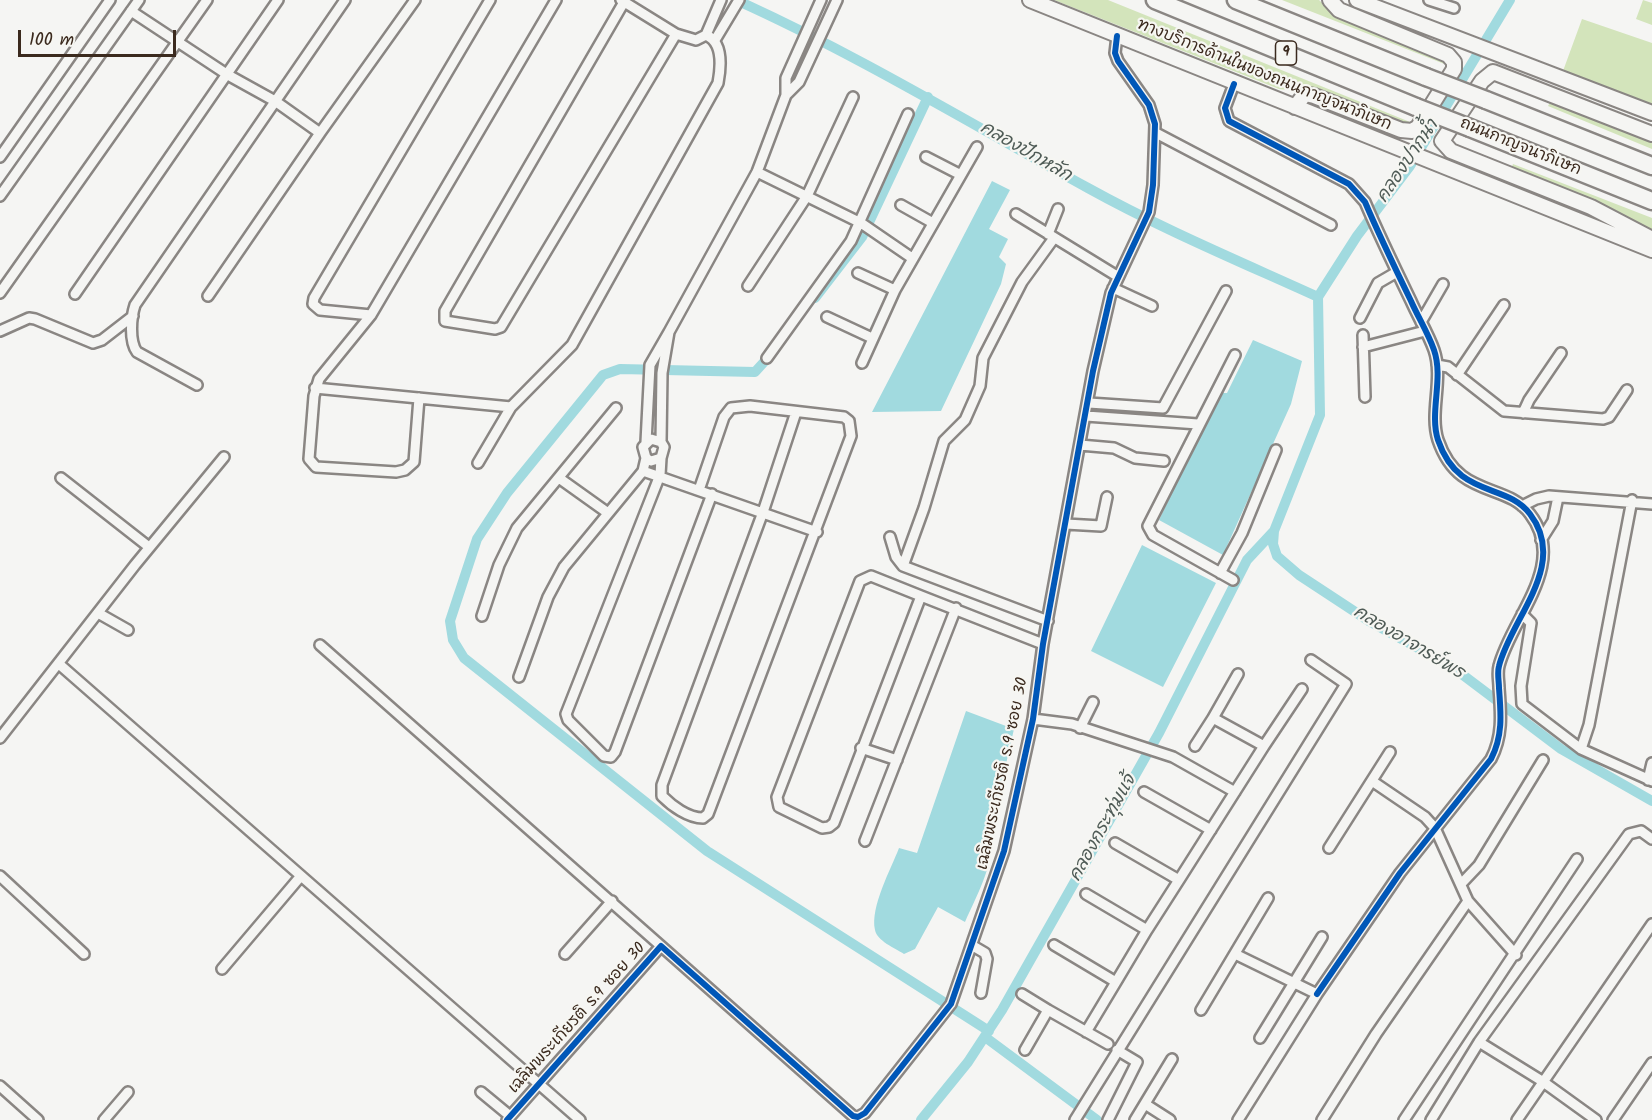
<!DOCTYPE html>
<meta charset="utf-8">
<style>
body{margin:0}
#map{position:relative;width:1652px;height:1120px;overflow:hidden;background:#f5f5f3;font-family:Kalam,sans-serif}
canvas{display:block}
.scale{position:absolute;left:18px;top:30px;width:158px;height:27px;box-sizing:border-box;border:3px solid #3b2a1e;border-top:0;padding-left:8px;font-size:18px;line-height:21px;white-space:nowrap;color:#3b2a1e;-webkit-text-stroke:4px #f6f6f2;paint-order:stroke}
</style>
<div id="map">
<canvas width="1652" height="1120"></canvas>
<div class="scale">100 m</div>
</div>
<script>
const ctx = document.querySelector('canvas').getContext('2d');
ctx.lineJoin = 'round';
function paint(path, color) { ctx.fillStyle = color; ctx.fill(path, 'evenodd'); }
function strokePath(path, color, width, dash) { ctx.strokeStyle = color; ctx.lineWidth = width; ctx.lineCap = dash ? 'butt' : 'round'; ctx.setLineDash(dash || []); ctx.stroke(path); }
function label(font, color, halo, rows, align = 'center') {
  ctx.font = font + ' Kalam,"Playpen Sans Thai",sans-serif'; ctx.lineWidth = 4.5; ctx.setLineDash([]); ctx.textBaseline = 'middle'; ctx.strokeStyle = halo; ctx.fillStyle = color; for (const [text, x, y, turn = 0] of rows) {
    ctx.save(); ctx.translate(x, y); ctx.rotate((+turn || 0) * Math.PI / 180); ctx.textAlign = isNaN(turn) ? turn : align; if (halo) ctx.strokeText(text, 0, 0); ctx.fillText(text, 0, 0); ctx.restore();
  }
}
const green = new Path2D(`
 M1054,0H1108L1410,122L1407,126L1316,93L1279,89Z
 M1282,0H1319L1331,11L1443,56L1448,61L1447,65Z
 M1643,0L1652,3V25L1636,19Z
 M1582,19L1652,43V106L1563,71Z
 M1552,99L1652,138V149L1548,106Z
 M1513,164L1652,218V233L1510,171Z`);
const water = new Path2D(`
 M992,181L1010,190L989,229L1008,239L999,257L1006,264L1001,284L941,411L872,412Z
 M1253,340L1302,361L1291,404L1223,555L1159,520L1220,393H1227Z
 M1142,545L1216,583L1163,687L1091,651Z
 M966,711L1014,729L991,830C997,859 977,895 965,922L938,907L915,949L904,954C895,948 877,941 875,930C870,907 891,869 899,848L917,853Z`);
const canal = new Path2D(`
 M736,0C858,55 971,124 1088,188C1162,229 1241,262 1318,297
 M1510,0L1410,166L1357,236L1318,297L1320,415L1274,531L1273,544L1277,556L1299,575L1369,621L1451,666L1561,749L1652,801
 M815,298L862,237L928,97
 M774,351L755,372L620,369L603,375L507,493L477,539L450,621L453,640L464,658L707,851L989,1031
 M985,1037L1097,1120
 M921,1120L968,1062L1002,1010L1159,733L1247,560L1274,531`);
const minor = new Path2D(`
 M621,0L676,34L696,40L706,35L721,0
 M1429,0L1454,8
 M624,2L445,311V321L495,329L501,327L676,34
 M131,11L228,75L275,101L320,133L415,0
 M715,40L739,0
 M1234,84L1225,108L1229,121L1349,184L1365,202C1379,235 1395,268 1411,301C1418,317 1428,333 1434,350C1444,379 1429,412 1438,440C1458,499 1506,482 1530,514C1569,565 1511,618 1499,666C1497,673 1499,681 1499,688C1501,714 1503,736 1491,759L1400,873L1317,994
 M786,95L799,82L837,0
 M1156,133L1331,225
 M0,157L110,0
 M926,157L961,175
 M757,172L861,223L912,258
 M0,196L139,0
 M901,205L933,223
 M1016,214L1117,276
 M1048,234L1058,209
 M858,273L895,290
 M748,286L807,196L853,97
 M1113,288L1152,306
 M0,293L207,0
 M75,294L278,0
 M208,296L320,133
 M371,315L320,310L313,304L314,298L490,0
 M827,317L872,338
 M1360,318L1378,283L1397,272
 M1421,322L1443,284
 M0,331L29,318L35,319L93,343L102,340L133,316
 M669,332L757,172L786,95V78L821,0
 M1363,335L1365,397
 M1363,347L1425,331
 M767,358L851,241L908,114
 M862,363L895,290L977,147
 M1437,365L1448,367L1504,411L1603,419L1609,417L1627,390
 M1457,375L1504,305
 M197,385L137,352C129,341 131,317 135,305L345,0
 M315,388L511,407L572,345L718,83C721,67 723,42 706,35
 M419,398L414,462L405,470L396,472L316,467L309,459L314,396L319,379L371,315L556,0
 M1089,403L1163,408L1226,291
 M1523,413L1529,400L1561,353
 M1086,416L1198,424
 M646,442L650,365L669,332L662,373L661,442
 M1080,445L1114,448L1135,458L1164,461
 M661,458L660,475L566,714L568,720L604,756L611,757L615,752L712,494
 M478,463L511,407
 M643,471L646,458L643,447L651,439L661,442L664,447L661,458L651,461L646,458
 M61,478L149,547
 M559,478L608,513
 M699,490L724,417L731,408L750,406L844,417L849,421L851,436L708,814L703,818C688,818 672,806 662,796V785L763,512L796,412
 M1522,506L1536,499L1549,496L1652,504
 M1066,524L1101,526L1107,497
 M890,537L896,557L903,566L1048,621
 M1541,540L1553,521L1558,497
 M903,566L924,508L944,441L965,420L980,386L983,358L1022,282L1054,238
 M1220,573L1242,533L1276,450
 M871,576L921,596L834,823L829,827L822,828L779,807L777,797L860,581Z
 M1233,580L1153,535L1148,526L1235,355
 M921,596L1043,644
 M98,613L128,630
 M1522,614L1531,623L1521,686L1522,704L1581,749L1652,781
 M482,616L499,565L517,528L616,408
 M320,645L661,946
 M59,664L580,1120
 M519,677L548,597L564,567L643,471L817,532
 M1213,718L1238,674
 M1033,719L1072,724L1173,757L1235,792
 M1080,728L1093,702
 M0,738L135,565L224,457
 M1264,746L1302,689
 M861,748L897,760
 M1581,749L1589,725L1632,500
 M1648,780L1652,763
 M1372,781L1425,817L1435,828L1468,901L1516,955
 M1144,792L1211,830
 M865,841L956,608
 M1115,843L1179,880L1147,930
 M1329,848L1390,752
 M0,876L84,954
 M1179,880L1264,746L1213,718L1195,746
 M1461,884L1479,865L1543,760
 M1086,894L1147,930L1116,982
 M1054,945L1116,982L1086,1032
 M973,946L985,953L987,959L981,993
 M565,954L612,901
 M1235,954L1317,994L1238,1120
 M222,969L300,877
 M1022,994L1048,1010L1025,1050
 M1048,1010L1108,1044
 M1201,1010L1268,898
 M1260,1038L1322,937
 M1479,1042L1542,1081L1596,1120
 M0,1086L38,1120
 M481,1092L510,1116
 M1145,1104L1170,1120
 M104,1120L128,1092
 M507,1120L661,946L853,1116L858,1117L865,1113L951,1004L1004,851L1033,719L1043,644L1093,371L1111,293L1149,212L1153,185L1155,124L1149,105L1118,61L1115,53L1117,36
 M1075,1120L1346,684L1311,660
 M1108,1120L1137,1062L1117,1050
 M1135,1120L1172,1059
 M1322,1120L1376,1034L1468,901
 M1404,1120L1577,859
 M1431,1120L1479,1042L1629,834L1641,831L1652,839
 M1517,1120L1652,924
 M1613,1120L1652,1063`);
const secondary = new Path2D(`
 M1030,0L1652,250
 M1357,0L1652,113
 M1295,107L1305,94L1314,96L1401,130L1412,131L1418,127L1454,69V62L1448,55L1339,10L1330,0
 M1652,134L1493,72L1482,81L1442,141L1451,151L1591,207L1652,239`);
const motorway = new Path2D(`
 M1155,0L1416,107
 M1236,0L1426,77
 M1486,100L1652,166
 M1470,128L1652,201`);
const motorwayBridge = new Path2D(`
 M1426,77L1486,100
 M1416,107L1470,128`);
const cycleway = new Path2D(`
 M1234,84L1225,108L1229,121L1349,184L1365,202C1379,235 1395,268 1411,301C1418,317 1428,333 1434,350C1444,379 1429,412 1438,440C1458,499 1506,482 1530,514C1569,565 1511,618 1499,666C1497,673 1499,681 1499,688C1501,714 1503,736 1491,759L1400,873L1317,994
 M507,1120L661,946L853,1116L858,1117L865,1113L951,1004L1004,851L1033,719L1043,644L1093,371L1111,293L1149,212L1153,185L1155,124L1149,105L1118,61L1115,53L1117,36`);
const shields = [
 [1286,53,21]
];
const shieldNames = [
 ["9",1286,53]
];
const streetNames = [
 ["ทางบริการด้านในของถนนกาญจนาภิเษก",1264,76,22],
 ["ถนนกาญจนาภิเษก",1520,148,22],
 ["เฉลิมพระเกียรติ ร.9 ซอย 30",1004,774,-78],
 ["เฉลิมพระเกียรติ ร.9 ซอย 30",578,1019,-48]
];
const waterNames = [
 ["คลองปักหลัก",1025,153,30],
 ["คลองปากน้ำ",1409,162,-56],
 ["คลองอาจารย์พร",1408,644,31],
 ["คลองกระทุ่มแจ้",1104,829,-61]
];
paint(green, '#d3e4bb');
paint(water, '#a1dadf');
strokePath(canal, '#a1dadf', 10);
strokePath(minor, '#8a8683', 14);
strokePath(secondary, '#8a8683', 18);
strokePath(motorway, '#8a8683', 21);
strokePath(minor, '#f5f5f3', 9);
strokePath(secondary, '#f5f5f3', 14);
strokePath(motorway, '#f5f5f3', 16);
strokePath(motorwayBridge, '#8a8683', 21, []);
strokePath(motorwayBridge, '#f5f5f3', 16);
strokePath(cycleway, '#0057b8', 6);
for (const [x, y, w] of shields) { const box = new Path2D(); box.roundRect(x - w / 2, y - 12, w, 24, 4.5); ctx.fillStyle = '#f6f6f2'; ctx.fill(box); strokePath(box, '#3b2a1e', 1.5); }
label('bold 15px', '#3b2a1e', null, shieldNames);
label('16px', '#3b2a1e', '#f6f6f2', streetNames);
label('italic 18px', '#4f5b56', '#f6f6f2', waterNames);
</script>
